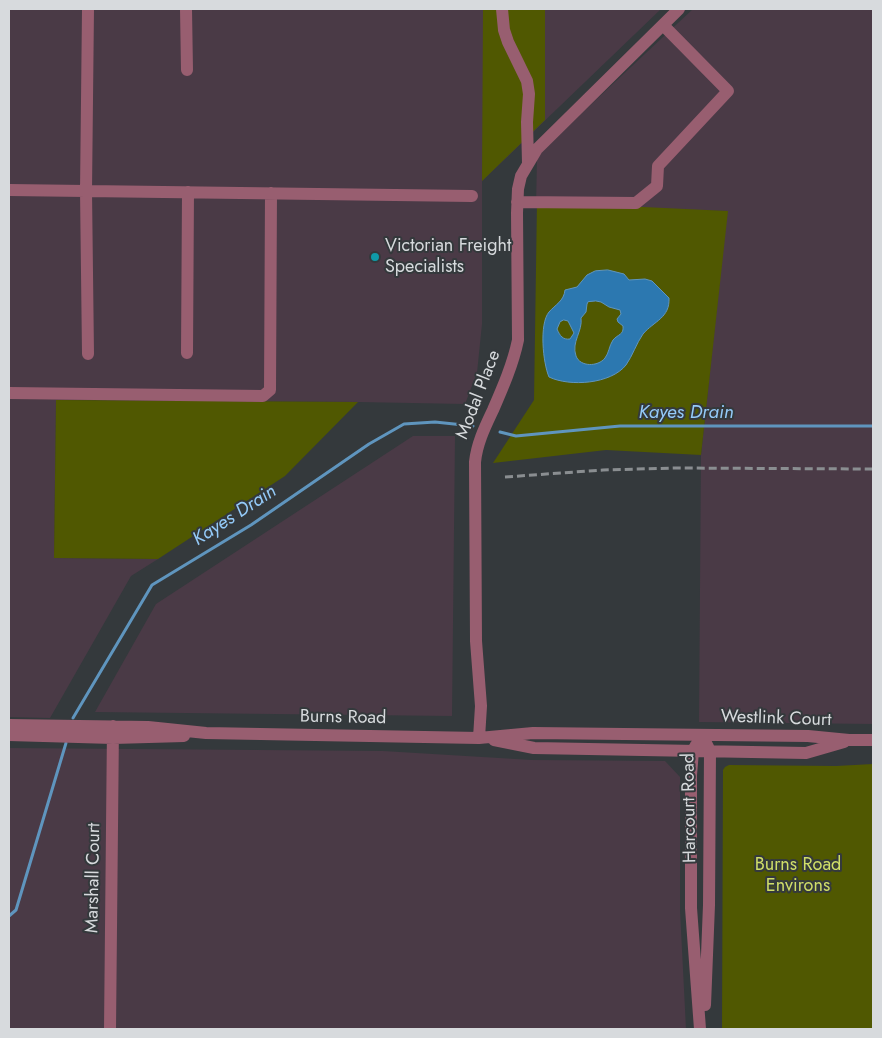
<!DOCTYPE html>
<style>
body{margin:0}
#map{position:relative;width:882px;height:1038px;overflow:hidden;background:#34393c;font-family:Jost,sans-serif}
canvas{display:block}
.frame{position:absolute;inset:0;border:10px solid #d7dadd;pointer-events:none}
</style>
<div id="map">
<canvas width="882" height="1038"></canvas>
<div class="frame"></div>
</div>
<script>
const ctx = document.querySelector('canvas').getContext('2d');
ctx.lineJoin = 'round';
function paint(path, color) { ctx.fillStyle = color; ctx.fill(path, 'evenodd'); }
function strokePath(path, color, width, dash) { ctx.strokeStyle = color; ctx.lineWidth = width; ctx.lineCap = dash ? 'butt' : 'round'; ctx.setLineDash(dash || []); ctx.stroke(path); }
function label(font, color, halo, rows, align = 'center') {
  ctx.font = font + ' Jost,sans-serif'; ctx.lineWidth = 4; ctx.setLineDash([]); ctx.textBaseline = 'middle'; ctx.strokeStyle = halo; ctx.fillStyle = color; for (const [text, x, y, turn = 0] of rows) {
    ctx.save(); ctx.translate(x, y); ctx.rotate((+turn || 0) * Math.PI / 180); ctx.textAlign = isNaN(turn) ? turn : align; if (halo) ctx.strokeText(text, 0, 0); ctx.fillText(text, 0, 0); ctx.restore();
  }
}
const industrial = new Path2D(`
 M9,9H661L482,181V324L477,373L465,404L358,402L56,400L54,558L158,559L131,576L50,718L9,717Z
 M693,9H873V724L699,722L701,455L727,211L536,208L537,158L554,139Z
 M413,436H455L452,716L95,712L156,604Z
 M9,748L383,751L532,760L665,761L680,777V910L686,1029H9Z`);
const green = new Path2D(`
 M483,9H545V120L482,181Z
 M537,202L728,211L701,455L606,450L493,463L534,400Z
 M56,400L358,402L285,476L158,559L54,558Z
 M873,764V1029H722L723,770L725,767L729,765L836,766Z`);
const water = new Path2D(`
 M608,270L624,274L629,280L645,279L652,281L669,298C670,318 654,321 643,334C636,344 633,355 626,365C611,384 570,387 549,377C543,363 539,324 549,312C555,305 564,301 565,290L577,287L587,275L595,271ZM596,301L601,302L609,307L620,310L621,314L617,319L618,322L623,326C624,335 618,334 613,340C609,346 609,353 605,358C598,367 580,367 576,356C571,342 583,331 581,318L586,312L587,304L588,302ZM564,320L568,321L574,333L570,339C563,340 560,336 557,329L560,322Z`);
const stream = new Path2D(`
 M500,432L516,436L620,426H873
 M73,718L152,585L251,525L369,444L404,424L435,422L473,426
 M9,916L16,910L66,743`);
const minor = new Path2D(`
 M88,9L86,191L88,354
 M186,9L187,70
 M502,9L504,30L508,42L527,81L529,94L527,122L528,163
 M9,190L472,196
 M517,202L636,203L657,186L658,166L728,91L663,25
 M187,353L188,192
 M9,393L263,396L270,390L271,193
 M9,725L148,727L206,733L479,738L533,733L808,736L849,740H873
 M9,735L113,738L184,736
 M479,738L481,706L476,641L475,462C477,443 485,427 493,410C503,387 513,364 518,340L517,213L518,189L521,176L537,149L679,9
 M494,740L534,748L806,753L844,742
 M696,745L693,751L691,775V908L700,1029
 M705,1005L709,905L710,751L706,743
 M110,1029L113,726`);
const rail = new Path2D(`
 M505,477L603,470L675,468L873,469`);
const markers = [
 [375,257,5,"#0f9aa8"]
];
const poiNames = [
 ["Victorian Freight",385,247],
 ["Specialists",385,268]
];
const streetNames = [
 ["Modal Place",479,395,-69],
 ["Burns Road",343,718,1],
 ["Westlink Court",776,719,2],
 ["Harcourt Road",690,808,-91],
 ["Marshall Court",94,878,-89]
];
const parkNames = [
 ["Burns Road",798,866],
 ["Environs",798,887]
];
const waterNames = [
 ["Kayes Drain",686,413],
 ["Kayes Drain",235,516,-33]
];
paint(industrial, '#4a3a46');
paint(green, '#505801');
paint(water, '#2c78b0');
strokePath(water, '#5f95be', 1);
strokePath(stream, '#5f95be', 3);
strokePath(minor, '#985e70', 12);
strokePath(rail, '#8a8e91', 3, [8, 4]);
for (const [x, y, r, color] of markers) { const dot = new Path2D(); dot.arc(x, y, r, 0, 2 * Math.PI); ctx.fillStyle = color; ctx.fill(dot); strokePath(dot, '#34393c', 2); }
label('18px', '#d7dadd', '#34393c', poiNames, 'left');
label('18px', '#d7dadd', '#34393c', streetNames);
label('18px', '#d0de68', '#34393c', parkNames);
label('italic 19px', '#94caf8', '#34393c', waterNames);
</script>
